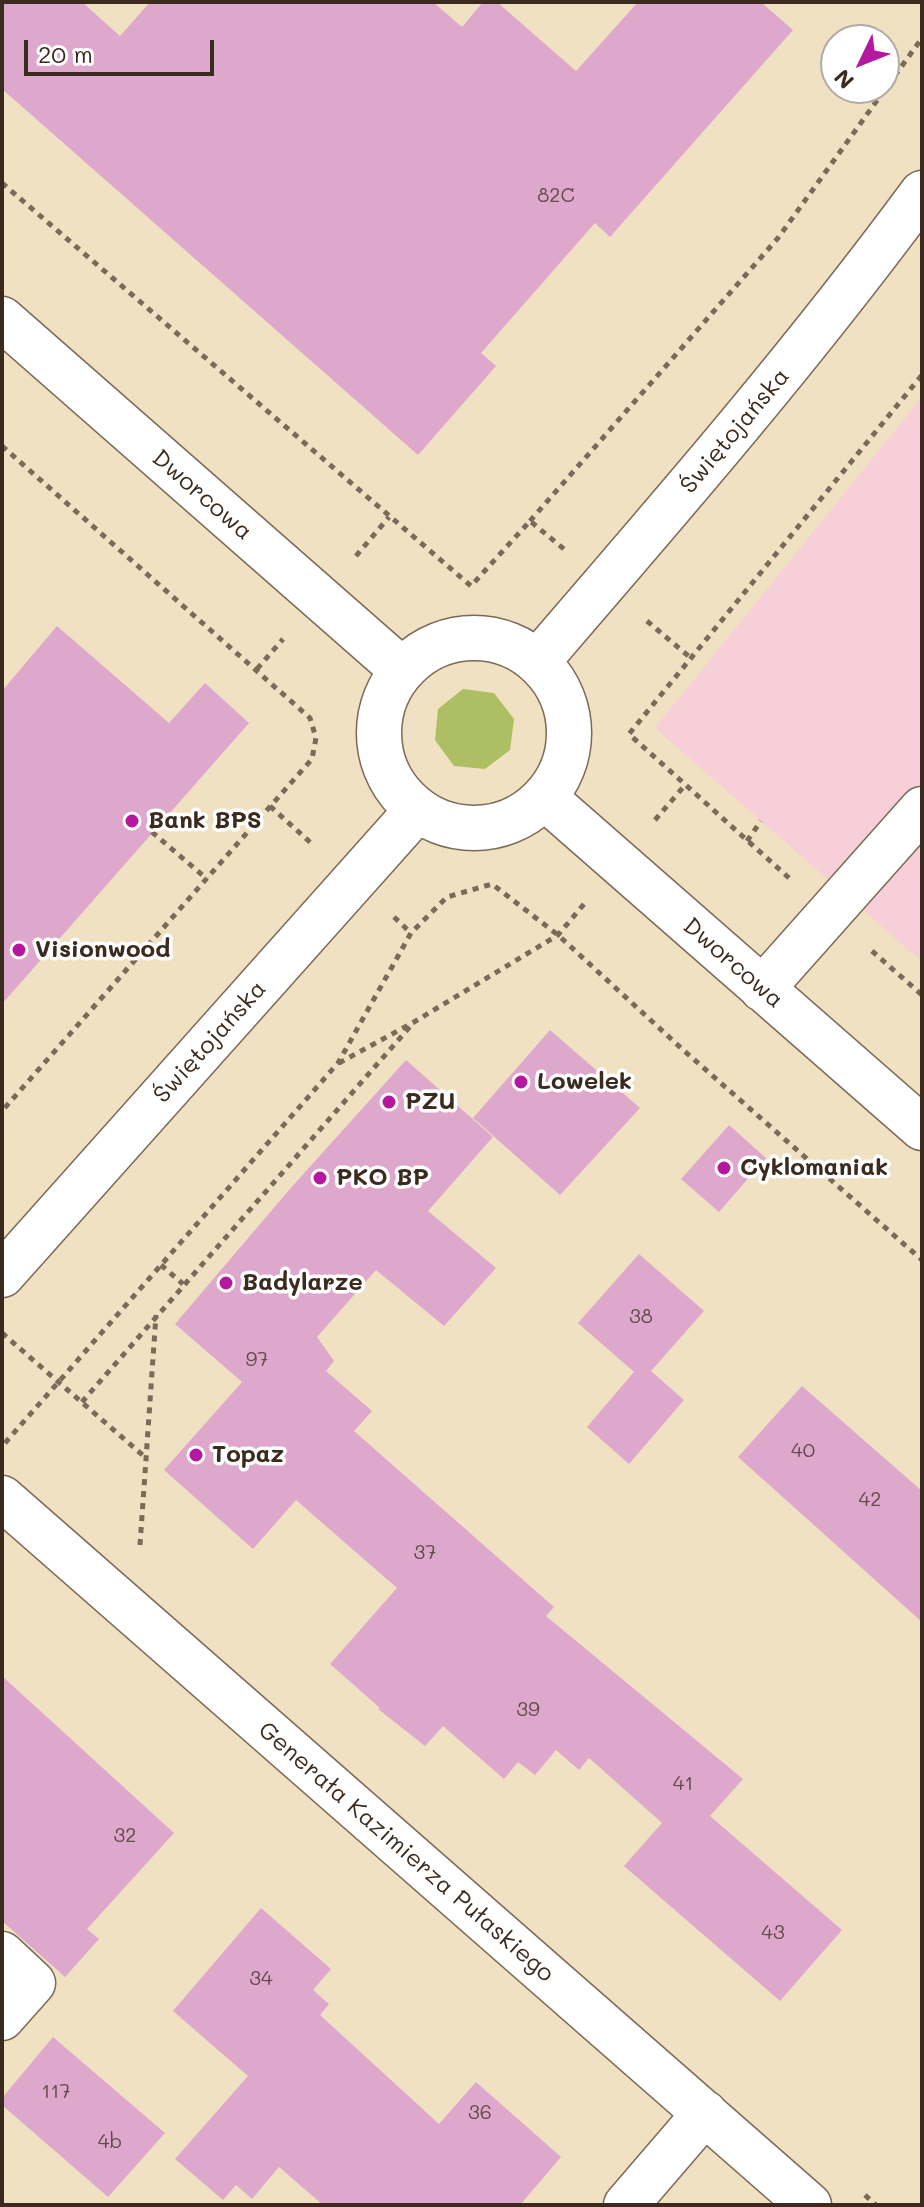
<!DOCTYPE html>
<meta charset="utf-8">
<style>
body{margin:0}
#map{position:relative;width:924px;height:2207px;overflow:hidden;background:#f0e1c3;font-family:Mali,sans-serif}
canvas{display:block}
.frame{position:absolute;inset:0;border:4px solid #3b2a1e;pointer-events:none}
.north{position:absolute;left:820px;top:24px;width:80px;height:80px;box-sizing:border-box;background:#fff;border:2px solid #b1aaa5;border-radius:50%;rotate:227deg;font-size:22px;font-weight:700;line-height:32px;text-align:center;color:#3b2a1e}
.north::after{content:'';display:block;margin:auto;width:28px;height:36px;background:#b5179e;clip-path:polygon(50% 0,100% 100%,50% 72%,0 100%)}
.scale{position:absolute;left:24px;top:40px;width:190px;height:36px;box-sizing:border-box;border:4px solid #3b2a1e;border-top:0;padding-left:10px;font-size:24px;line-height:28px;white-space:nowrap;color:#3b2a1e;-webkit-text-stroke:6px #fff;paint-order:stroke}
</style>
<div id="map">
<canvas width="924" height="2207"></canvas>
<div class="frame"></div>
<div class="north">N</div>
<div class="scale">20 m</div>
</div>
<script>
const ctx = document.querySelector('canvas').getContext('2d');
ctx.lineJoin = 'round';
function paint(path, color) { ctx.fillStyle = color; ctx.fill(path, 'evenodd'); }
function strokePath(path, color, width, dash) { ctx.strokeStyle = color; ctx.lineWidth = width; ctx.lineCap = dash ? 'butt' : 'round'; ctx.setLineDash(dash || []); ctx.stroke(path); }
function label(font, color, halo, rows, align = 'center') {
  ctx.font = font + ' Mali,sans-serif'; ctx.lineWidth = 7; ctx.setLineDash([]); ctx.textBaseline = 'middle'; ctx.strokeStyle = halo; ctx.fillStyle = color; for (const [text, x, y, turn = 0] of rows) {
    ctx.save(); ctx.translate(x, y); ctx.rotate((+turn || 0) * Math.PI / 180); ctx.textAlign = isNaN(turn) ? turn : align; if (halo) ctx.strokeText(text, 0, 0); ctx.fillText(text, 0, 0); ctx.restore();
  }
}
const built = new Path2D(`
 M922,397V962L655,728Z`);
const green = new Path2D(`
 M463,689L494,693L514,719L510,750L485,769L454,766L435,740L438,709Z`);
const building = new Path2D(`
 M2,2H82L120,36L150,2H433L462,27L483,2H497L576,71L638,2H761L793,30L610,237L595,223L481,353L496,366L418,455L2,89Z
 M57,626L169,723L205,683L249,723L2,1004V691Z
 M550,1030L640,1108L560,1195L473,1118Z
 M406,1060L493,1137L428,1211L496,1268L444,1326L376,1270L317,1337L334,1361L326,1371L372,1411L354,1431L554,1607L546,1616L743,1779L710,1816L842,1930L780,2001L624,1866L662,1823L589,1758L579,1770L556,1750L535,1775L518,1762L504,1779L443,1726L425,1746L378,1709L380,1708L330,1664L397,1588L296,1500L253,1549L164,1470L242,1382L175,1324L289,1190Z
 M729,1125L766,1158L719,1212L681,1179Z
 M639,1254L704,1311L651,1371L684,1400L629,1464L587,1427L634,1372L578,1323Z
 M802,1386L922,1491V1622L738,1457Z
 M2,1676L174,1833L87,1929L99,1939L65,1977L2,1921Z
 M261,1908L331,1969L313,1990L329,2004L320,2015L439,2124L476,2082L561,2157L520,2205H323L279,2167L252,2199L236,2185L223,2200L175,2159L248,2076L173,2011Z
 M53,2037L165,2133L108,2197L2,2105V2098Z`);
const path = new Path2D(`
 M2,183L471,586L530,521L564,549
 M2,446L310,718L316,738L312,759L2,1111
 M530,521L778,238L922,38
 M356,556L389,517
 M647,621L692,659
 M257,669L283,639
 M270,806L312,844
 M655,820L686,784
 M152,832L207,879
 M747,841L761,821
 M789,878L629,734L922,375
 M394,917L411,933
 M872,951L922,995
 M339,1063L414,1022L558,935L584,904
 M161,1265L183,1284
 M2,1333L146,1458
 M82,1402L414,1022
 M5,1443L338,1063L411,933L447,897L492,884L558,935L681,1048L922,1260
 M140,1545L156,1315
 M865,2195L876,2205`);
const minor = new Path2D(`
 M2,319L402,670
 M379 733a95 95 0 1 1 190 0a95 95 0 1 1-190 0Z
 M538,661C670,508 802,356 922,193
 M545,798L922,1128
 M762,989L922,809
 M2,1275L417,810
 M2,1498L809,2205
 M2,1954L33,1983L2,2018
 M626,2205L705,2113`);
const markers = [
 [132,821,8,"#b5179e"],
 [19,950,8,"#b5179e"],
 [521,1082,8,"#b5179e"],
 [389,1102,8,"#b5179e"],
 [724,1168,8,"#b5179e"],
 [320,1178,8,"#b5179e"],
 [226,1283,8,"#b5179e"],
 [196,1455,8,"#b5179e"]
];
const numberNames = [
 ["82C",556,196],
 ["38",641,1317],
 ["97",257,1360],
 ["40",803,1451],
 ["42",870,1500],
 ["37",425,1553],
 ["39",528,1710],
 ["41",683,1784],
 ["32",125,1836],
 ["43",773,1933],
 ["34",261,1979],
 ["117",56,2092],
 ["36",480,2113],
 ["4b",110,2142]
];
const streetNames = [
 ["Świętojańska",735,431,-50],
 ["Dworcowa",202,495,41],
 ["Dworcowa",733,963,41],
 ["Świętojańska",210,1042,-48],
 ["Generała Kazimierza Pułaskiego",406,1852,41]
];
const poiNames = [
 ["Bank BPS",148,821],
 ["Visionwood",35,950],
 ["Lowelek",537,1082],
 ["PZU",405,1102],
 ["Cyklomaniak",740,1168],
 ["PKO BP",336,1178],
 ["Badylarze",242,1283],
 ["Topaz",212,1455]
];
paint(built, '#f6cfd9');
paint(green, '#adbf62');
paint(building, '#dea8cc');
strokePath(minor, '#7a6a58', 47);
strokePath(path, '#7a6a58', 5, [6, 6]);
strokePath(minor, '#fff', 44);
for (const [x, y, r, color] of markers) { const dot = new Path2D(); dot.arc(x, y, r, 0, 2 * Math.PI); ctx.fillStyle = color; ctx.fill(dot); strokePath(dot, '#fff', 3); }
label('20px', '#644a4a', null, numberNames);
label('24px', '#3b2a1e', '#fff', streetNames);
label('bold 24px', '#3b2a1e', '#fff', poiNames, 'left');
</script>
